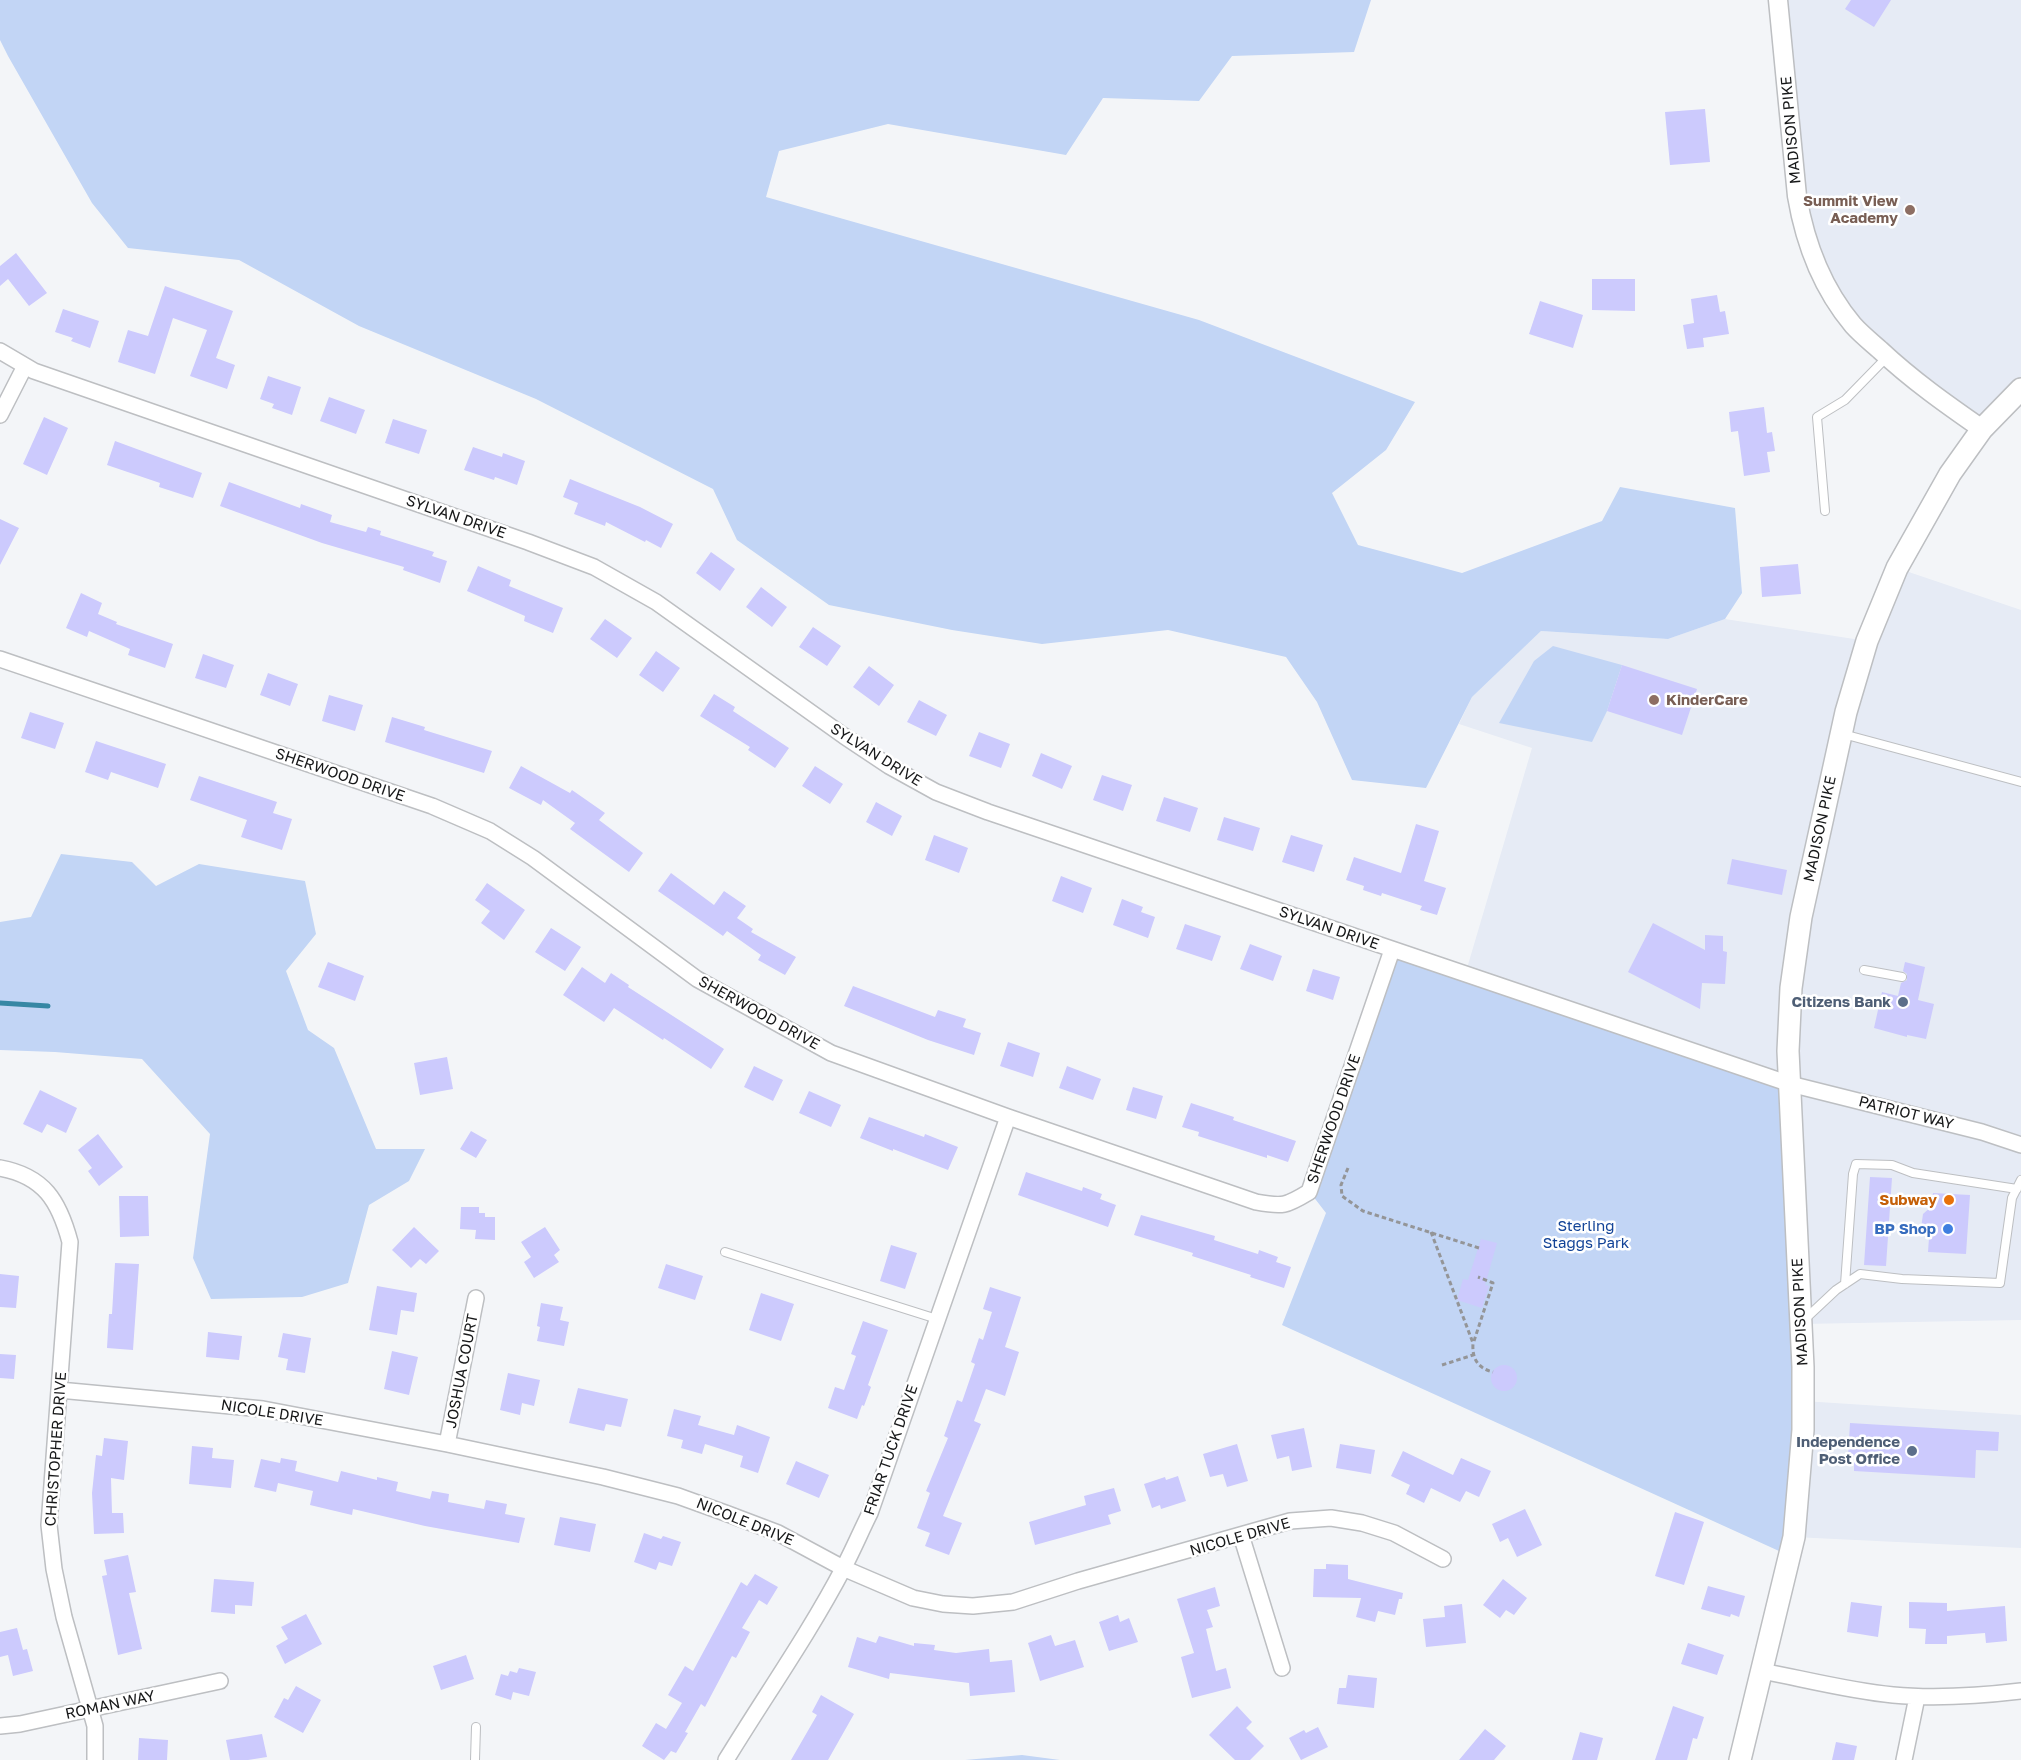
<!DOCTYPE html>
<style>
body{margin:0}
canvas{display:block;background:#f3f5f8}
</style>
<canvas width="2021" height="1760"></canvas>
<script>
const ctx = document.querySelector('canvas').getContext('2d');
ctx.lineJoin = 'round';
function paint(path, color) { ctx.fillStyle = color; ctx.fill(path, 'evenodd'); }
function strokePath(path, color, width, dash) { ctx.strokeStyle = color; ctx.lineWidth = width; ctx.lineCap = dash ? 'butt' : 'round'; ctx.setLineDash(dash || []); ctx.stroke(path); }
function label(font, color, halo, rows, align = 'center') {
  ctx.font = font + ' "Golos Text",sans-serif'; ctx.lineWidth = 5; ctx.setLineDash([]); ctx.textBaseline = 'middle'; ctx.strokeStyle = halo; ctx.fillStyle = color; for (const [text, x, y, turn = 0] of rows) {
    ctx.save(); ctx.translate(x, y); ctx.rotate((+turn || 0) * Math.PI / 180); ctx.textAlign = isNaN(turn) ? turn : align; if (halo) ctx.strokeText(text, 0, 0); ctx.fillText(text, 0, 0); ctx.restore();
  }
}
const built = new Path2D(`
 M1778,0H2021V389L1982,429L1887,357L1816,264Z
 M1897,568L2021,610V1320L1801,1324L1465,975L1532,748L1459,724L1472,697L1541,631L1668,639L1725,619L1867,641Z
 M1803,1401L2021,1415V1548L1794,1537Z`);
const green = new Path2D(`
 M0,0H1371L1354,52L1232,56L1199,101L1103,98L1066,155L888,124L779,151L766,197L1199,320L1415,402L1386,450L1332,493L1358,545L1462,573L1602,521L1620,487L1735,508L1742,593L1725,619L1668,639L1541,631L1472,697L1426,788L1352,780L1317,702L1286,657L1168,630L1042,644L952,630L829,605L737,540L713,489L536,399L359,326L239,260L128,248L92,203L8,56L0,40Z
 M1553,646L1622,665L1607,711L1592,742L1499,723L1534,661Z
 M61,854L132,862L156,886L199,864L305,881L316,934L286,971L308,1030L334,1048L376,1149H425L409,1181L369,1205L348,1283L302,1297L211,1299L193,1258L210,1134L142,1059L55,1052L0,1050V922L31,917Z
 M1392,950L1790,1084L1797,1226L1790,1556L1282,1325L1326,1213L1309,1191Z
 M1022,1755L1060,1760H965Z`);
const stream = new Path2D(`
 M0,1003L48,1006`);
const building = new Path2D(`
 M1851,0H1891L1874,27L1845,9Z
 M1705,109L1710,162L1670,165L1665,112Z
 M16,253L47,293L29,306L8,279L0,286V266Z
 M1592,279H1635V311L1592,310Z
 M165,286L233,311L216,358L235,365L227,389L190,376L207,330L173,318L155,374L118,362L128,330L148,336Z
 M1717,295L1720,312L1725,311L1729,334L1703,338L1704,347L1687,349L1683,325L1694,323L1691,299Z
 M1540,301L1583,315L1573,348L1529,334Z
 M63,309L99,321L90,348L71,341L73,338L55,332Z
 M268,376L301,387L292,415L272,408L274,404L260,399Z
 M329,397L365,410L356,434L320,421Z
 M1764,407L1767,433L1772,432L1775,451L1767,452L1770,472L1744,476L1738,431L1731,432L1729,412Z
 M44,417L68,428L47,475L23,464Z
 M393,419L427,430L419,454L385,443Z
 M115,441L202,473L193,498L159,487L160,483L107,465Z
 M473,447L502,457L503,453L525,461L517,485L495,477L494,480L464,470Z
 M570,479L640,507L673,524L661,548L646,540L645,542L606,522L605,526L574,514L578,503L563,497Z
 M229,482L300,508L301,504L332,515L330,522L366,532L368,527L381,531L380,535L434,552L432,556L447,561L440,583L403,570L404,567L322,543L220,506Z
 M0,519L19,528L0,565Z
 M711,552L735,569L720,591L696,573Z
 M1798,564L1801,594L1762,597L1760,567Z
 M478,566L511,580L509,586L563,608L553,633L524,621L525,616L467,591Z
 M761,587L787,607L772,627L746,607Z
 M81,593L102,603L98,614L117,622L116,624L173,644L165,668L128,655L130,649L89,631L87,637L66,628Z
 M605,619L632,638L617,658L590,639Z
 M813,627L841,646L827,666L799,647Z
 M656,651L680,668L663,692L639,675Z
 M203,654L234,665L226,688L195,678Z
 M1622,665L1697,689L1682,735L1607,711Z
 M869,666L894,685L879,706L853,687Z
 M268,673L298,684L290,706L260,695Z
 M714,694L735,707L733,711L789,748L775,768L748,750L750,747L700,716Z
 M329,695L363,705L355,731L322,721Z
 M919,700L947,715L936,736L907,722Z
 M30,712L64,723L55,749L21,738Z
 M392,717L425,727L424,730L492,751L484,773L385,742Z
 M979,732L1010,744L1001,768L969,756Z
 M96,741L166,764L158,788L111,772L108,780L85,772Z
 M1041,753L1072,766L1062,789L1032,776Z
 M521,766L570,793L572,790L605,813L599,820L643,853L629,872L570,829L575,823L543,800L541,805L509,788Z
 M815,766L843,784L830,804L802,786Z
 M1102,775L1132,785L1123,811L1093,800Z
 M199,776L277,802L273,813L292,819L282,850L241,837L247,820L190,800Z
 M1164,797L1198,808L1190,832L1156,821Z
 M876,802L902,816L892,836L866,822Z
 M1224,817L1260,828L1253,851L1217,840Z
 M1416,824L1439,831L1424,881L1446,888L1437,915L1420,910L1422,906L1382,893L1381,896L1363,890L1364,886L1346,880L1354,857L1401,873Z
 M934,835L968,848L959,873L925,860Z
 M1291,835L1323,845L1314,872L1282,862Z
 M1732,859L1787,870L1782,895L1727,884Z
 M671,873L714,905L724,891L746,906L737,918L753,929L751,932L796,957L785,975L758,960L761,955L727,931L723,936L658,891Z
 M1061,876L1092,888L1083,913L1052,901Z
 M487,883L525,910L504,940L481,923L490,911L475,900Z
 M1122,899L1143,907L1141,912L1155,917L1148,938L1113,925Z
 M1653,923L1705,950V935L1723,936V951L1727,952L1725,984L1702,983L1700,1009L1628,972Z
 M1185,924L1221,936L1212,961L1176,949Z
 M551,928L581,947L565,971L535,952Z
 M1250,944L1282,956L1273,981L1240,969Z
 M328,962L364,976L355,1001L318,987Z
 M1905,962L1925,967L1918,1000L1934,1004L1926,1039L1907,1035V1037L1874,1028L1882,992L1898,996L1901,983L1907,980V974L1903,971Z
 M582,967L605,983L611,973L629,985L628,987L724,1049L711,1069L664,1038L663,1040L614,1008L604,1022L563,995Z
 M1313,969L1340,977L1333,1000L1306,991Z
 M853,986L935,1017L938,1010L966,1019L963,1027L981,1033L974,1055L928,1040L844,1006Z
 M1008,1042L1040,1053L1033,1077L1000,1066Z
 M447,1057L453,1089L420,1095L414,1063Z
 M754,1066L783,1080L773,1101L744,1087Z
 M1067,1066L1101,1079L1093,1100L1059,1088Z
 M1133,1087L1163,1096L1156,1119L1126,1110Z
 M40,1090L77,1108L66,1133L47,1124L42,1133L23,1124Z
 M809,1091L841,1105L831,1127L799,1113Z
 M1191,1103L1234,1117L1233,1120L1296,1141L1288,1162L1267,1155V1158L1198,1136L1199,1132L1182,1127Z
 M869,1117L924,1137L925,1134L958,1147L948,1170L893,1149V1151L860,1138Z
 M471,1131L487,1140L476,1158L460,1149Z
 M98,1134L123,1167L99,1186L88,1171L92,1168L78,1150Z
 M1026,1172L1082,1191L1083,1187L1102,1194L1100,1199L1116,1205L1108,1227L1018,1195Z
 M1870,1177L1892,1178L1886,1266L1864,1265Z
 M1933,1193L1970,1195L1966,1254L1928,1252L1929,1238L1921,1228L1923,1214L1932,1206Z
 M119,1196H148L149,1236L120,1237Z
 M461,1207H479V1213H485V1217H495V1240L475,1239L476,1230L460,1229Z
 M1141,1215L1215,1236L1214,1240L1258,1254L1259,1250L1278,1257L1276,1262L1291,1267L1284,1288L1250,1277L1251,1275L1192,1256L1193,1253L1134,1235Z
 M414,1227L439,1251L426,1264L420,1259L411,1268L392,1250Z
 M545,1227L560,1250L554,1255L559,1262L534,1278L524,1262L531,1257L521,1242Z
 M1481,1239L1497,1243L1485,1285L1489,1286L1482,1308L1457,1300L1463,1279L1468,1280Z
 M891,1245L917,1253L905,1289L880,1281Z
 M115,1263L139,1264L133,1350L107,1348L109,1314H112Z
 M666,1264L703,1276L695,1300L658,1288Z
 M0,1274L19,1276L16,1308L0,1307Z
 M377,1286L417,1293L414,1312L401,1310L397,1335L369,1330Z
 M990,1287L1021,1297L1005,1347L1019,1352L1005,1396L986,1389L974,1421L981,1424L943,1516L962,1523L949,1555L925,1546L930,1533L917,1528L930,1493L926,1491L948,1438L944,1436L957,1400L962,1402L975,1364L971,1362L979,1338L983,1340L992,1312L983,1309Z
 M761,1293L794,1304L781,1341L749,1330Z
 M541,1303L563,1307L560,1320L569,1322L564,1346L537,1341L540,1327L537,1326Z
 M863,1321L888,1330L868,1385L871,1387L864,1406L862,1405L857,1419L828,1408L835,1387L844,1390L856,1356L851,1354Z
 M208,1332L242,1336L239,1360L206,1357Z
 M283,1333L311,1338L305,1373L286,1370L288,1359L278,1357Z
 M392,1351L418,1357L409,1395L384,1389Z
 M0,1354L16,1355L14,1379L0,1378Z
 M1491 1378a13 13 0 1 1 26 0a13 13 0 1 1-26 0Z
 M508,1373L540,1380L534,1406L522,1403L520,1415L500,1410Z
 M578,1388L628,1399L621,1427L606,1424L604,1431L569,1423Z
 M674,1409L701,1416L698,1425L734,1435L737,1425L770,1437L758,1473L740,1467L743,1456L705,1444L702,1454L681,1448L683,1440L667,1436Z
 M1850,1423L1999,1432L1998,1451L1976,1450L1975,1478L1854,1471V1457H1848Z
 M1304,1428L1312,1467L1292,1471L1289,1456L1277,1459L1271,1435Z
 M104,1438L128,1441L124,1480L111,1478L112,1513H123L124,1533L94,1534L92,1493L96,1455L102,1456Z
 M1237,1444L1248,1481L1227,1487L1223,1474L1210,1477L1203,1454Z
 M1340,1444L1375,1450L1371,1474L1336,1468Z
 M192,1446L213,1448L212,1458L234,1460L231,1488L189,1484Z
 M1403,1451L1453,1475L1461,1458L1491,1471L1479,1497L1466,1491L1460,1502L1431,1488L1424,1503L1406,1494L1410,1485L1391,1476Z
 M281,1458L297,1461L295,1471L338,1482L341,1471L377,1480V1477L398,1482L396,1491L430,1499L432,1491L449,1494L448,1502L484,1509L486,1500L507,1504L505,1514L525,1518L519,1543L425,1526L353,1509L352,1515L310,1505L313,1491L278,1483L276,1492L254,1487L261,1459L280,1463Z
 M796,1461L829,1475L819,1498L786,1484Z
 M1178,1476L1186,1501L1161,1509L1160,1505L1152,1508L1144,1484L1165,1477L1166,1480Z
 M1114,1488L1121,1511L1108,1515L1111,1524L1035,1545L1029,1522L1086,1505L1084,1496Z
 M1525,1509L1542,1545L1517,1557L1508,1538L1500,1542L1492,1524Z
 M1675,1512L1704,1522L1684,1585L1655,1576Z
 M560,1517L596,1524L590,1552L554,1545Z
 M644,1533L661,1539L663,1536L681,1542L672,1566L659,1562L656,1570L634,1562Z
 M128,1555L136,1592L129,1593L142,1649L118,1655L102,1576L107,1575L104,1560Z
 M1326,1564L1348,1565V1579L1403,1593L1402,1599H1399L1395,1615L1378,1611L1375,1622L1356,1617L1361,1598L1313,1597L1314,1569H1326Z
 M755,1574L778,1587L767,1605L759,1600L742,1628L750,1632L736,1658L732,1656L705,1707L701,1704L685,1732L688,1733L676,1753L671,1751L664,1760L642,1746L656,1723L666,1729L682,1703L668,1695L685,1666L693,1671L741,1582L747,1586Z
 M214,1579L254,1582L252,1606L235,1605V1614L211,1612Z
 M1503,1579L1527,1598L1514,1615L1506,1610L1500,1618L1483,1605Z
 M1708,1586L1745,1596L1739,1617L1731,1614L1730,1617L1701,1609Z
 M1215,1587L1220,1606L1207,1610L1213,1627L1206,1629L1216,1671L1226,1668L1231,1688L1192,1698L1181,1657L1194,1653L1177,1599Z
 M1851,1602L1882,1606L1878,1637L1847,1632Z
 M1909,1602L1947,1603V1611L2005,1606L2007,1641L1986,1643L1985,1633L1947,1636V1644H1925L1926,1629L1909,1628Z
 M1462,1604L1466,1643L1426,1647L1423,1619L1445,1617L1444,1606Z
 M306,1614L322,1644L285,1664L276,1646L288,1639L281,1627Z
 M1118,1615L1120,1622L1129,1618L1138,1642L1109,1651L1099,1622Z
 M17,1628L23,1650L27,1649L33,1671L13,1676L8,1655L0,1657V1632Z
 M1051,1635L1055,1646L1075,1640L1084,1667L1040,1681L1028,1643Z
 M879,1636L914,1646V1643L935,1645L934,1650L956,1653L989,1649L990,1662L1012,1660L1015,1692L970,1696L969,1683L890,1673L889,1679L848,1667L857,1637L876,1643Z
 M1688,1643L1724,1655L1717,1675L1681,1664Z
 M466,1655L474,1679L441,1690L433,1666Z
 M519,1668L536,1672L529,1696L513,1692L511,1700L495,1695L501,1674L508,1676L510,1671L517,1673Z
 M1348,1675L1377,1678L1374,1708L1337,1704L1339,1688H1346Z
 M296,1686L321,1700L303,1733L274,1717L284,1698L288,1700Z
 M821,1695L854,1714L828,1760H791L817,1715L812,1712Z
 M1237,1706L1252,1722L1246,1728L1264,1746L1250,1760H1235L1209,1735Z
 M1673,1706L1704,1717L1697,1739L1693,1738L1687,1760H1655Z
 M1318,1727L1328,1747L1301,1760L1289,1738L1304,1730L1306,1733Z
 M1485,1729L1506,1746L1494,1760H1459Z
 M1580,1732L1603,1738L1597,1760H1572Z
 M262,1734L267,1757L248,1760H230L226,1740Z
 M139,1738L168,1740L167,1760H138Z
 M1836,1742L1857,1746L1854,1760H1832Z`);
const path = new Path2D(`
 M1348,1168L1341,1185L1342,1196L1363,1211L1479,1248
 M1431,1232L1473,1343C1472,1358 1477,1368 1493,1372
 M1474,1341L1493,1283L1478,1277
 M1442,1365L1473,1355`);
const service = new Path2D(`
 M1825,511L1817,417L1845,400L1887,357
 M1843,734L2021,782
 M1864,970L1902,977
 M725,1252L937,1319
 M1845,1284L1853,1174L1856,1164L1892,1165L1913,1173L2017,1189
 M1804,1320L1836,1290L1860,1274L1902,1279L2000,1283L2012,1198L2021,1180
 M475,1760L476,1727`);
const minor = new Path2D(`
 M0,351L34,371L528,542L594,567L656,602L844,736L889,766L936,792L988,812L1790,1084L1982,1132L2021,1145
 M0,415L25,366
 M0,659L432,806L490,831L533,858L697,979L831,1053L1008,1117L1256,1202C1283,1207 1286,1206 1309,1192L1392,950
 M0,1168C44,1176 59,1201 70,1242L49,1525L54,1569L64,1617L95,1726V1760
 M59,1390L263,1409L447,1444L603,1477L678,1496L728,1514L778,1533L843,1568L913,1598L943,1604L973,1606L1013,1602L1078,1581L1290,1521L1331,1518L1362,1523L1394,1533L1443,1559
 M447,1444L476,1298
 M1241,1535L1282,1668
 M1762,1671C1804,1679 1850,1691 1893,1695C1935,1699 1979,1696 2021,1691
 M0,1726L20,1724L220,1681
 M726,1760C765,1696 809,1634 844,1567C853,1550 861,1531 870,1513L1008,1117
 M1904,1760L1917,1697`);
const tertiary = new Path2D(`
 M1778,0L1797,196C1805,243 1822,288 1853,325C1861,334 1871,342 1880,350C1912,380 1946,404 1982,429`);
const secondary = new Path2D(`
 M1740,1760L1794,1537L1803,1430V1367L1788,1051L1791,988L1801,917L1846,712L1867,641L1897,568L1950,474L1982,429L2021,389`);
const markers = [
 [1910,210,6,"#8d6e63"],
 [1654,700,6,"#8d6e63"],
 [1903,1002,6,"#5c6f8a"],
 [1949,1200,6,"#e8710a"],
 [1948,1229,6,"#3f7fe0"],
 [1912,1451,6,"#5c6f8a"]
];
const streetNames = [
 ["MADISON PIKE",1791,130,-95],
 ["SYLVAN DRIVE",456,517,19],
 ["SYLVAN DRIVE",876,755,32],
 ["SHERWOOD DRIVE",340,775,19],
 ["MADISON PIKE",1820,829,-78],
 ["SYLVAN DRIVE",1329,928,19],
 ["SHERWOOD DRIVE",759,1013,29],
 ["PATRIOT WAY",1906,1113,14],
 ["SHERWOOD DRIVE",1334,1119,-71],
 ["MADISON PIKE",1800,1312,-93],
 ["JOSHUA COURT",462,1371,-79],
 ["NICOLE DRIVE",272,1413,9],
 ["CHRISTOPHER DRIVE",56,1449,-86],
 ["FRIAR TUCK DRIVE",891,1450,-71],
 ["NICOLE DRIVE",745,1522,22],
 ["NICOLE DRIVE",1240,1537,-16],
 ["ROMAN WAY",110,1705,-12]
];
const educationNames = [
 ["Summit View",1898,201],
 ["Academy",1898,218],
 ["KinderCare",1666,700,"left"]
];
const serviceNames = [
 ["Citizens Bank",1891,1002],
 ["Independence",1900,1442],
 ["Post Office",1900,1459]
];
const foodNames = [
 ["Subway",1937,1200]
];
const parkNames = [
 ["Sterling",1586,1226],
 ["Staggs Park",1586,1243]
];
const shopNames = [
 ["BP Shop",1936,1229]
];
paint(built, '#e6ebf5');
paint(green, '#c2d5f5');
strokePath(stream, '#3687a4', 5);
paint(building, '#cccafd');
strokePath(service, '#bdbfc2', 10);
strokePath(minor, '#bdbfc2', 18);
strokePath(tertiary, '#bdbfc2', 21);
strokePath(secondary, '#bdbfc2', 24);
strokePath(path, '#949597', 3, [4.5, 3]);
strokePath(service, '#fff', 8);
strokePath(minor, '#fff', 15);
strokePath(tertiary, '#fff', 18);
strokePath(secondary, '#fff', 21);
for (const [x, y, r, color] of markers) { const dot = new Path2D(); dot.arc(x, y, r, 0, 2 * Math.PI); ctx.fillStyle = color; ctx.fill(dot); strokePath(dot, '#fff', 2); }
label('15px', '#171819', '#fff', streetNames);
label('bold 15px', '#785e54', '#fff', educationNames, 'right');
label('bold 15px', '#4e5e75', '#fff', serviceNames, 'right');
label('bold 15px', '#c56008', '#fff', foodNames, 'right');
label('15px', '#124397', '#fff', parkNames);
label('bold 15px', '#366cbe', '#fff', shopNames, 'right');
</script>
